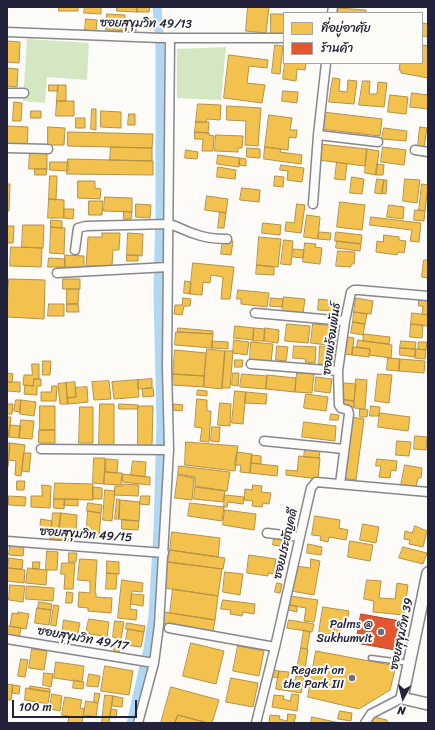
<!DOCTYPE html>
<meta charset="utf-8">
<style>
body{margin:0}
#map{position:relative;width:435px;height:730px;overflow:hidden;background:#fcfbf8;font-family:Sriracha,"Playpen Sans Thai",sans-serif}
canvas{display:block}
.frame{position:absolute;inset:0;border:8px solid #22223b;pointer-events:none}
.legend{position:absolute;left:283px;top:12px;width:140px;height:52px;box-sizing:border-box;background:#fdfcf7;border:1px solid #a5a5ac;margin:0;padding:5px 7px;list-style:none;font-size:12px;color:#22223b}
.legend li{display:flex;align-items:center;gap:8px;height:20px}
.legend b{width:20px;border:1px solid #a5a5ac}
.north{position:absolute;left:383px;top:678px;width:40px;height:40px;-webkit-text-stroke:3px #fdfcf7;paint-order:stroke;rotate:187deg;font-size:11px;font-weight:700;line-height:16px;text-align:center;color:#22223b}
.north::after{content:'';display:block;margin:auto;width:14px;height:18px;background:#22223b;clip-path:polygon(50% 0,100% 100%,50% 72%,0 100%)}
.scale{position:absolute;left:12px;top:700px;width:125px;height:18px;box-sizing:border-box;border:2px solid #22223b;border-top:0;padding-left:5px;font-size:12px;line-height:14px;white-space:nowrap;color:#22223b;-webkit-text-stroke:3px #fdfcf7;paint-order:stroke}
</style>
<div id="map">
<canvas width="435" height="730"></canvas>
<div class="frame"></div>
<ul class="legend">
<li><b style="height:11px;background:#f2c14e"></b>ที่อยู่อาศัย</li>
<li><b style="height:11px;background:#e4572e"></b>ร้านค้า</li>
</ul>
<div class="north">N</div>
<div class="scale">100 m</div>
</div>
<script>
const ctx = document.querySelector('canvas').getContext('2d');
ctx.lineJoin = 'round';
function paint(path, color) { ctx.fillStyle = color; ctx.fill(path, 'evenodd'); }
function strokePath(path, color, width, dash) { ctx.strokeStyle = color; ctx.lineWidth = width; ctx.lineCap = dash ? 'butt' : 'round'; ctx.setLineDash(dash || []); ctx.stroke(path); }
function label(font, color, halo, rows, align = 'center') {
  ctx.font = font + ' Sriracha,"Playpen Sans Thai",sans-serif'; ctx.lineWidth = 4; ctx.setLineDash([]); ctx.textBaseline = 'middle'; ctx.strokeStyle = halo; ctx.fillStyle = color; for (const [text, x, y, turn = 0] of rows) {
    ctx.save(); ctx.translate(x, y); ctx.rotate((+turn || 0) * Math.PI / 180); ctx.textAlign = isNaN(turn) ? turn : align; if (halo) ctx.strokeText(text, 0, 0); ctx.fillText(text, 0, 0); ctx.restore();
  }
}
const green = new Path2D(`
 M27,39L89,43L87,80L47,77L45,103L23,101Z
 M226,47L221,100L177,98V49Z`);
const homes = new Path2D(`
 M59,7H78V11H59Z
 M85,7H101V14L84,13Z
 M117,7H137V12L117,11Z
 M137,7H150L149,12H137Z
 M248,7H269L266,33L246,31Z
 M338,8L366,10V13H338Z
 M107,14L125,15V20L136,21V31L106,30Z
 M271,14H284V34H271Z
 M86,19L97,20L96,31L85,30Z
 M422,23L428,24V37L422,36Z
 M7,41L20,42L19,63L7,62Z
 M275,45L283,46L280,74L272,73Z
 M422,45L428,46V78L401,73V70H399L400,63H422Z
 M229,55L268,60L267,68L249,66L247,83L265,85L262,103L224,98Z
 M285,63H306L305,70L297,69L296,81L283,79Z
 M7,68L18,69L17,87L7,86Z
 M333,78L340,79L339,91L347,92L348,80L357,81L354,104L329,102Z
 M363,81H370L369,94H377L378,82L387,83L384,107L359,105Z
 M49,85H58V91H49Z
 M58,85H66V101H57Z
 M283,91L298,92L297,103L282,101Z
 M412,93L428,95V109L410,107Z
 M390,95L408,97L406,114L388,112Z
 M57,101H74V116H56Z
 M14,102L22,103L21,121H13Z
 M198,104L221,105L220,120L207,119L206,122H196Z
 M227,106L261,108L258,146L245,145L246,121L227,120Z
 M92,109H96V130L91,129Z
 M31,111H41V118H31Z
 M101,111L121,112V128L101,127Z
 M323,112L382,119L380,136L321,129Z
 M129,114H135V125H128Z
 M269,115L292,118L290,130H297L296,138L289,137L288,150L265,147Z
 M76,118H85V128H76Z
 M196,122H209L208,133L195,132Z
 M7,126L28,127L27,148L7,147Z
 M48,127L65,128L64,145H48Z
 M420,127L427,128L424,147L418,146Z
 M384,128L407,131L406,141L382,139Z
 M68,132L153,134L152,148L68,146Z
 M195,132L209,133V135L214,136L213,151H202L203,139H195Z
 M216,135L243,136L242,148H238V152L215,151Z
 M320,144L367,149L365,166L318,160Z
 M111,147L152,148V161L110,160Z
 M265,147L281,149L280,152L302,155L301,164L264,159Z
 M383,147L406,150L404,165L381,162Z
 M247,148L260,149V158L247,157Z
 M367,149L379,151L376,175L365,173Z
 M186,150L198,152L197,159L185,158Z
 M30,151L47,152V169H29Z
 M218,155L240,158L239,167L217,164Z
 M240,158L246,159V166L239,165Z
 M68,159L153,161V175L67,174Z
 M50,162H68V171L50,170Z
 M337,162L347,164L345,180L335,179Z
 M377,164L384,165L383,175H376Z
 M281,165L304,168L302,182L287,180L288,171L280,170Z
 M218,167L236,170L235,179L217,177Z
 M35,169H47L46,175H35Z
 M50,176H57L56,200L49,199Z
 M275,176L284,177L283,187L274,186Z
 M352,177L364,179L362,194L350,193Z
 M377,179L384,180L382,194L375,193Z
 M405,179L420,180L417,203L403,201Z
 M384,180H387L386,194L382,193Z
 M78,181H95V188L101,189L100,199L78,198Z
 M7,184H10L9,211H7Z
 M422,184L428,185L425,211L419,210Z
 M242,188L260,190L259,202L240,200Z
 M207,196L228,199L226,213L205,210Z
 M105,197L132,198V212L104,211Z
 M49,199L64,200V218H48Z
 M89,201H103L102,215H89Z
 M340,202L365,205L362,230L337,227Z
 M136,204L151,205L150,218L136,217Z
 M297,204L305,205L301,233L285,231L286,222L294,223Z
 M389,205L404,207L403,219L387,217Z
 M64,209H74L73,219L64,218Z
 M415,210L425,211L424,221L414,220Z
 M124,211L132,212L131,219H124Z
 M220,212L226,213L224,228H218Z
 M307,215L320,217L318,239L304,237Z
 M371,217L421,223L419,242L410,241L412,230L370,225Z
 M51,220L62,221V228L51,227Z
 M263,223L281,225L280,235L262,233Z
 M23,225H44L43,248L22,247Z
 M7,226H14L13,243H7Z
 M51,227L65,228L64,254L50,253Z
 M319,232L331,233L330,240L318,239Z
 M336,232L362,235L361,244L335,241Z
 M102,233H120L119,250H113L112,266H86L88,237H102Z
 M128,233L143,234L142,256L127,255Z
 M384,235L399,237V240L406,241L404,253L398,252L397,255L376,252L377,241L383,242Z
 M259,237L281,239L278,267L257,265Z
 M223,240L233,241L231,255L221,254Z
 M284,240L293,241L291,265L281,264Z
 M337,241L361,244L360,251L336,248Z
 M305,243L316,244L315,247L322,248L320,264L303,262Z
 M11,247L42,248L41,267L10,266Z
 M294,249L304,250L303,258L293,257Z
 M338,251L355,252L354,264H351V267L336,266Z
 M65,255L84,256V268L65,267Z
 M127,255H138V261H127Z
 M49,258L65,259V267H48Z
 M424,260H428V278L422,277Z
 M193,263L234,267L230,299H221L223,277L211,275L210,283L203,282L202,295L190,294Z
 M257,265L274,267V275L256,274Z
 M9,279L45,280L44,319L7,317Z
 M63,279H80V289H63Z
 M185,281L191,282L190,294L184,293Z
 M67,289H79L78,304H67Z
 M238,290L269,293L267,307L241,304V299H237Z
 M284,297L305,299L303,314L282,312Z
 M183,298L191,299L190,306H184L182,315L174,314L175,305H182Z
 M271,298L283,299L282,307L270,306Z
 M356,298L373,301L371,314L354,312Z
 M319,299L335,301L334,311L318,310Z
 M419,299L428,300V315L422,314L423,306H419Z
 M49,304H64V316H48Z
 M67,304H78L79,312H67Z
 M354,312L367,314L365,324L353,322Z
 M412,313L428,315V326L411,324Z
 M353,322L365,324L363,335L351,333Z
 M287,324L310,326L308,343L285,341Z
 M313,324L337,326L335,346L311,343Z
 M411,324L423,325L422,338L410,337Z
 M235,326L254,328L253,340L234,338Z
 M178,328L213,331V334L178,332Z
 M254,328L265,329L264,341H253Z
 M265,328L279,330L278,343L264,341Z
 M176,332L213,334L212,348L175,345Z
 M364,334L390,337L389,344L363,341Z
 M348,337L354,338L352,355L345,354Z
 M234,340L249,342L247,355L233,353Z
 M358,340L392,345L391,358L369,355L370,349L357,347Z
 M212,341L228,342V349L212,348Z
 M401,341L416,342L415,349L400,348Z
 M251,342L273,344L271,362L250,360Z
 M419,342H427L426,350L418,349Z
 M277,346L288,347L286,361L276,360Z
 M294,346L316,347L315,363L305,362L306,359L293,358Z
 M320,346L336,347L334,365L319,364Z
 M353,347L370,349L369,357L352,355Z
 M400,348L416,349L415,357L400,355Z
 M207,349L225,351L222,389L204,387Z
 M416,349L426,350L425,359L415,358Z
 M175,350L206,353L204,376L173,374Z
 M225,351H233L230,388H222Z
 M388,358L400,359L399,371L387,370Z
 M400,359L425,361L424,373L399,371Z
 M235,360H243L242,367H235Z
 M43,361H51L50,375H43Z
 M32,364H39V379H34L33,386L23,385L24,375H32Z
 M7,373L13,374L12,382H7Z
 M233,373H239L238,386L232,385Z
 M297,373L314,374L312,393L295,392Z
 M173,374L204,376V387L172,385Z
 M242,374L267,376L266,389L240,387Z
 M378,374L392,375L389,403L375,401Z
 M267,375L296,378L295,392L266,389Z
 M316,377L332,379L330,393L315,391Z
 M34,379H41V386H37V395L24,394L25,385L33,386Z
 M152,379V388L138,389V380Z
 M356,379L367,380L365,409L354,408Z
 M138,380L139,397L114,399L112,382Z
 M109,381L111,399L94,400L92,382Z
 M7,382H20V392L7,391Z
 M75,382L76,397L67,398L66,383Z
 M66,383L68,404H60L58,384Z
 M344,383L356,384L354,401L342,399Z
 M52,386H57L56,401H41V392H51Z
 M87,387L88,402L68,404L67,398L76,397L75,388Z
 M153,388L154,396L143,397L142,389Z
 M198,390L207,391V396L197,395Z
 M235,391L246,392L243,424L232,423Z
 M246,392L267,394L266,404L245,403Z
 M306,394L328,397L326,411L304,408Z
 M197,399L207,400V411H211L209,442L200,441L202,428L195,427Z
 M16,400H21L20,412L14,411Z
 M21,400L36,402L34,416L20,414Z
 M343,400L354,401V407L342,406Z
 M220,403L231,404L230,426L218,425Z
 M7,404H13L12,414H7Z
 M100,404H114V446L99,445Z
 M119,404L138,405V409H119Z
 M174,404L183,405L182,411L173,410Z
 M40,406H55V430H40Z
 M138,406H153L152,446H138Z
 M371,406L380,407L379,416H370Z
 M80,407H93V443H79Z
 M360,409L368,410L367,417H360Z
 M380,413L410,417L408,431L378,427Z
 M331,414L339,415L338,420H330Z
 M7,417H11L9,437H7Z
 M350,417L364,419L356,480L342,478Z
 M21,420L34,421L32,439L19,438Z
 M304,422L336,426L335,441L302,437Z
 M10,425L21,426L19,438L9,437Z
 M212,427H220L219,442L211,441Z
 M39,430H55V443H39Z
 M415,436L427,437L426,450L414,449Z
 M397,441L411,442L409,456L396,455Z
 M186,442L238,446L235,471L185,465Z
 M7,443H10L8,467H7Z
 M10,443L25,445L21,476L15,475L16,461L9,460Z
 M305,449L320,451L319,458L304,457Z
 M237,452L252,454L250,473L240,472L241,465H235Z
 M24,453H31L29,472L22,471Z
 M252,455L261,456V464L251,463Z
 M299,456L320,458L318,479L286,475V470L297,471Z
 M94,458H105L104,484L93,483Z
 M106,459L118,460L117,473L106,472Z
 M377,459L397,461L396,471L391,470L390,478L379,477L381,466H376Z
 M133,461L146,462L145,477L131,475Z
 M251,463L278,466L277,476L250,473Z
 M405,465L422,468L421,478H418L416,487L401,485Z
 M179,466L230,472L227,491L195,486V477L178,474Z
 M105,472L122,473L121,485L104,484Z
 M123,474L150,477V485L123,482Z
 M178,475L194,478L192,500L175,498Z
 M17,481H25L24,490H17Z
 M55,483L93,484V500L54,499Z
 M123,484L139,485L138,496L114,495L115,486H122Z
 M42,485L51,486L50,508L31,507V496H42Z
 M253,485L262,486L261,492L271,493L269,504L263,503L262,507L252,506L253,501L244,500L245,489L252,490Z
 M93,487L102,488V499H93Z
 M195,487L225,491L223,502L194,499Z
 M105,490L115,491L112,521L103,520Z
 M225,495L244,497L243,504L228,502L227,507H224Z
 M9,496L26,497L25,506L9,505Z
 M141,496H150L149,505L140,504Z
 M54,499H65L64,509L54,508Z
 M65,499H78V506L64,505Z
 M117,499L120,500L119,519H115Z
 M120,500L140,502L139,521L119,519Z
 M88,503L102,505L101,513L87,511Z
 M190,503L224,507L222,521L188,516Z
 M225,510L256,514L254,530L223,525Z
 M88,511L101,513L99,538L86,537Z
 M53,513H61L59,534L51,533Z
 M61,513L77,515L76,530L59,528Z
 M315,516L340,520L339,528L348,530L346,540L329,537L328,542L320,540L321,536L312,535Z
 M41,519L52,521L51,534L40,533Z
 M122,520L139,521L138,530L122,529Z
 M363,524L379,527L376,543L360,540Z
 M415,526L427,531L423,547L409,544L410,540L404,539L405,531L412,533Z
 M172,532L220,538L218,557L170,550Z
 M51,533L70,535V541L50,539Z
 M274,538L286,539L285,547L273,545Z
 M350,541L373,545L370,561L348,557Z
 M308,544L322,547L321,555L307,553Z
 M10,546L24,547L23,556L9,555Z
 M403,547L427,553L423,564L399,558Z
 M170,550L225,558L223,569L168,562Z
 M47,551L58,552L57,570H46Z
 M69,553H77L76,562H69Z
 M249,555L276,559L273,574L268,573V576L247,573Z
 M9,558L23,560L22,569L8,568Z
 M80,559L97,560L95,593H96V597L112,598L111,613L88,611V608L78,607L79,592L90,593V581L78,580Z
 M311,559L320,561L314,595L291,591L296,566L310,568Z
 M107,561L119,562V574L107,573Z
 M33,562H40L39,569H33Z
 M168,562L222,569L218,596L164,588Z
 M62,563H75L73,589H64L65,574H61Z
 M8,568L25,570L24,583L7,581Z
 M28,568L47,570L46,585L26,583Z
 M225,572L243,574L240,595L223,592Z
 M107,573L117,574L116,589H106Z
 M122,580L143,583L142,592L132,591L130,609L137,610L136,620L118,618Z
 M367,580L381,581L379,598L395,599L397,583L408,585L404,615L373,612L374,601L364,599Z
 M277,583L282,584L280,593L275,592Z
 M10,585L25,586L23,602L9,600Z
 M27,586L54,588L53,601L26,599Z
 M173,589L218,596L215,620L170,613Z
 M67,592L73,593L72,603H66Z
 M132,594L144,595L143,606L131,604Z
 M290,596L318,600L314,622L304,621L306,608L289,605Z
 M223,600L255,604L254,614L243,612L242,616L230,614L231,610L221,609Z
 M39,602L52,604L51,610L38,608Z
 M54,605L59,606L56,626L51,625Z
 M289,605L297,606V612L288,610Z
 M323,607L349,611L347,622L342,621L339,643L318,639Z
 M37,608L51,610L49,625L35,623Z
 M18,612L29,614L26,629L10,626L12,613L18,614Z
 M164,612L215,620L213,631L163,623Z
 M89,619L109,622L107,637L86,633Z
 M64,620L80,623L77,637L62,634Z
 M289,620L314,624L312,632L287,628Z
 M115,621L124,622L121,639L113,637Z
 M127,623L145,626L144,632L126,629Z
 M8,626L21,628L19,638L7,636Z
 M128,629L144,632L141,647L125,645Z
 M304,630L310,632L307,649L301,648Z
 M116,638L121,639L119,652L114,651Z
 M191,643L224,651L216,684L183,676Z
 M238,646L264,651L259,676L233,671Z
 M301,648L308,649L304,675L296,674Z
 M32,649L47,651L44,670L29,668Z
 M316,651L396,666L390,690L359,709L308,697Z
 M21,659L28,660L25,677L18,676Z
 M56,662L84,666L82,682L54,678Z
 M105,666L133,671L129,695L101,691Z
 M274,670L279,671L278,678L273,677Z
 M279,671L289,672L287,681L294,682L296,676L304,677L301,693L276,689Z
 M44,673L53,674L51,687L43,685Z
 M89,674L100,676L98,687L87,686Z
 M231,678L258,683L253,707L226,702Z
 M74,680L84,682L83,689L73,688Z
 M7,684L13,685L11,700H7Z
 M13,685L20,686L19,694L12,693Z
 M30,686L50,689V692L30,689Z
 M171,687L219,700L212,723H208L178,715L175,723H161Z
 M26,688L50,692L48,704L25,700Z
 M95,693L100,694L98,703L94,702Z
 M52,694L62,696L60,711L50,709Z
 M292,694L299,695L297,711L272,707L274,695L284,696L283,699L290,701Z
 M105,695L113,696L109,723H102Z
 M113,696L123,698L122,707L112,706Z
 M65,697L82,700L80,708L84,709L82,723H68L69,716L62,715Z
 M86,701L98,703L96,717L84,715Z
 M111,709L117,710L116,718L110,717Z
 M340,711L352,713L351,721L338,719Z
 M288,714L296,715L294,723H269L270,715L280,716L279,719L287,721Z
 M178,715L208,723H175Z
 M312,717L340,723H311Z
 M374,717L387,720V723H372Z`);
const shops = new Path2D(`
 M361,614L406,622L401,651L356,643Z`);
const canal = new Path2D(`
 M131,723L148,649L153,616L158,529L161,424L158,293L160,210V46L157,7`);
const lane = new Path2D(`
 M371,658L409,663`);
const street = new Path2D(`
 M332,13L333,7
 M7,32L161,38H284
 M7,93H24
 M318,135L378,142
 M7,148L48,149
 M415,150L428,152
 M313,204L318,135L326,63
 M75,250L78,228L86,226L168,224C178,226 185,231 195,234C205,238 216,239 227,239
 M57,273L168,267
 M255,313L345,321
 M251,364L338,371
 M264,441L344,449
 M41,449L169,450
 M340,484L349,414L348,410L341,408L339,405L338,371L345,321L351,292L354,290H359L428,296
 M267,533L300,537
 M7,541L164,553
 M169,628L275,647
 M7,639L154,663
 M138,723L154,663L159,625L169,450L167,367L170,38
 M256,723L275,647L311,488L316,482L428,492
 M365,723L371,714L402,698`);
const secondary = new Path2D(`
 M428,573L402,698L428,704`);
const markers = [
 [381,632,4,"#6e6e7d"],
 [352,678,4,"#6e6e7d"]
];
const streetNames = [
 ["ซอยสุขุมวิท 49/13",146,24,1],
 ["ซอยพร้อมพันธ์",332,339,-82],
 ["ซอยสุขุมวิท 49/15",86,535,4],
 ["ซอยประชัญคดี",286,544,-77],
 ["ซอยสุขุมวิท 39",402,634,-78],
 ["ซอยสุขุมวิท 49/17",83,639,10]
];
const poiNames = [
 ["Palms @",373,625],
 ["Sukhumvit",373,639],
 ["Regent on",344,671],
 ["the Park III",344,685]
];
paint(green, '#d3e8c2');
paint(homes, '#f2c14e');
strokePath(homes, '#b49148', 1);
paint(shops, '#e4572e');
strokePath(shops, '#aa4732', 1);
strokePath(canal, '#b0d8f2', 9);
strokePath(lane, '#88888c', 7);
strokePath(street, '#88888c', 11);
strokePath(secondary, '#88888c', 14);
strokePath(lane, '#fbfbf9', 4);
strokePath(street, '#fbfbf9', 8);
strokePath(secondary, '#fbfbf9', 11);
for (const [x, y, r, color] of markers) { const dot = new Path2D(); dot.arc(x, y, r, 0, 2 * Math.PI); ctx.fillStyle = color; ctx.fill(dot); strokePath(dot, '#fdfcf7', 1.5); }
label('12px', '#22223b', '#fdfcf7', streetNames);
label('12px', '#22223b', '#fdfcf7', poiNames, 'right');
</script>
